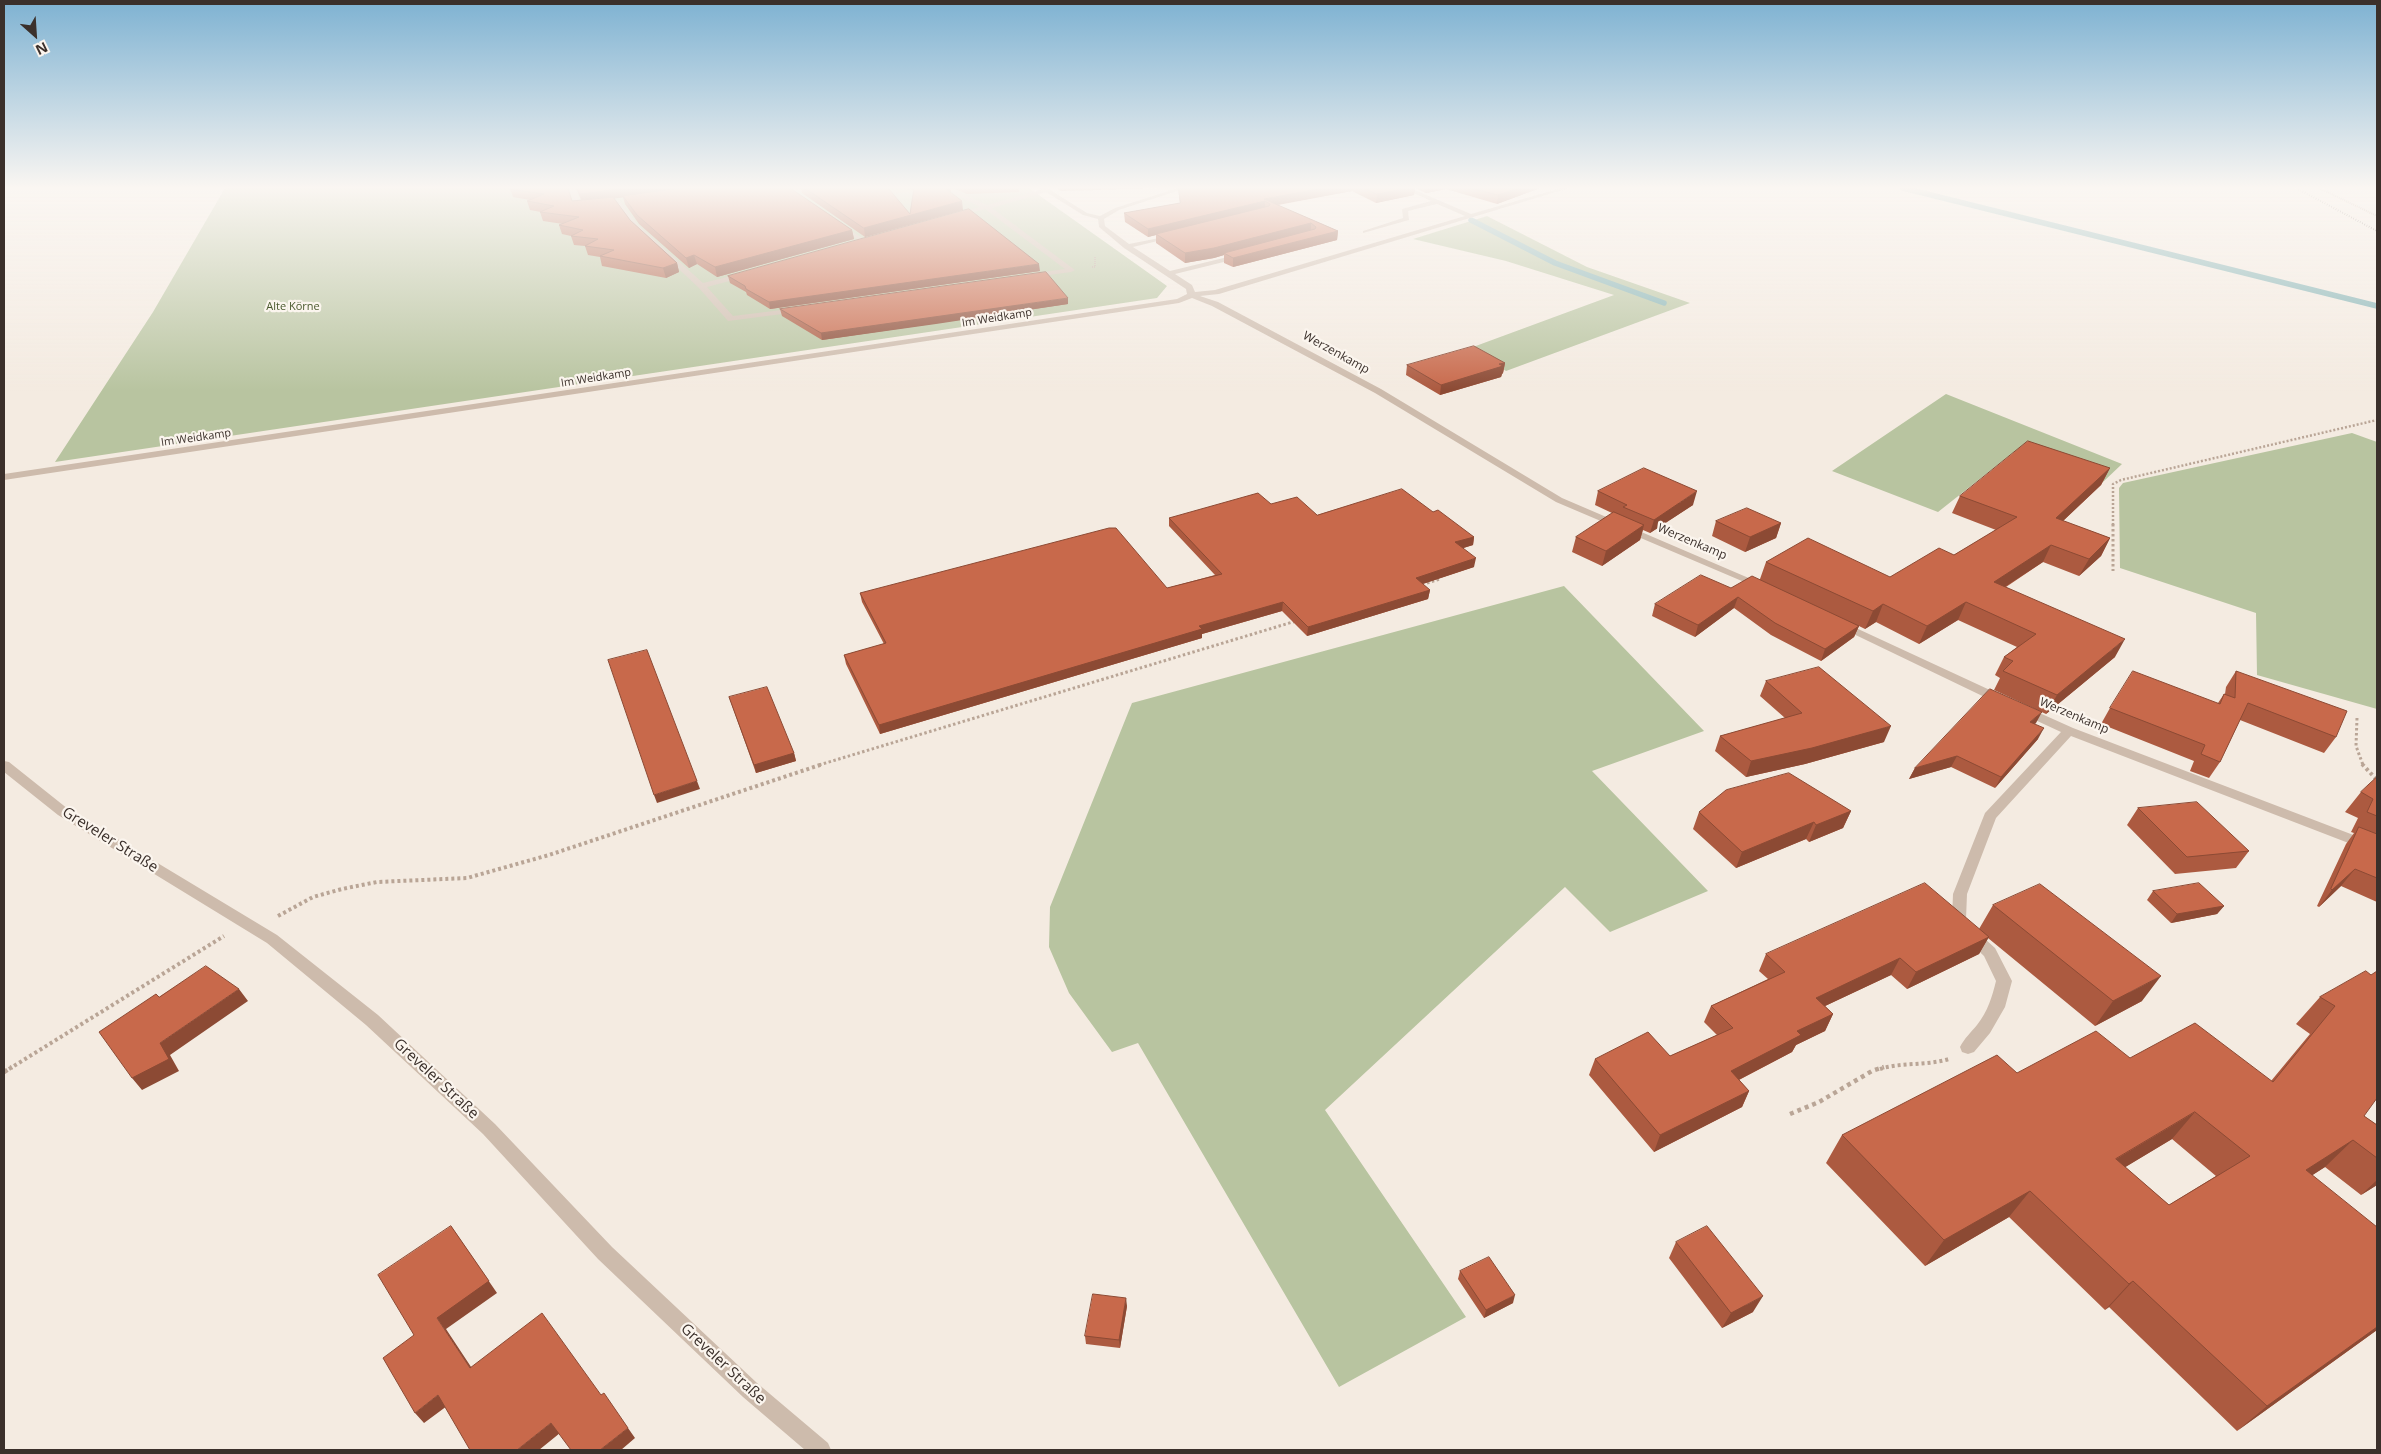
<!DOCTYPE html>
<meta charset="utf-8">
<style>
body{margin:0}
#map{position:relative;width:2381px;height:1454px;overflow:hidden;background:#f4ebe1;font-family:"Open Sans",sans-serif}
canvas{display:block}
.frame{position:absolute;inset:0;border:5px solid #3b302b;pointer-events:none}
.north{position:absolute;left:10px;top:10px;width:50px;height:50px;-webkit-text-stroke:4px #fbf5ee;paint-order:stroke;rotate:154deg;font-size:14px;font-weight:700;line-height:20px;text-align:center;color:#3b302b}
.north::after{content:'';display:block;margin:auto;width:18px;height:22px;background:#3b302b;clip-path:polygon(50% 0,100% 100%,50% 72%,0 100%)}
</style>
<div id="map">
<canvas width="2381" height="1454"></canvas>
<div class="frame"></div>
<div class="north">N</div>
</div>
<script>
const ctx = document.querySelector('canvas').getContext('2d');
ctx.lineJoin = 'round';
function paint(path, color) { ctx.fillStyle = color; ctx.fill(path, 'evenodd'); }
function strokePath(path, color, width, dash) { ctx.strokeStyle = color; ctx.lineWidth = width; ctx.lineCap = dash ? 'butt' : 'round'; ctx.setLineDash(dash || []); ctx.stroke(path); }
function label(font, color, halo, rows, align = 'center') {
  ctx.font = font + ' "Open Sans",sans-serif'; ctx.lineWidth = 4.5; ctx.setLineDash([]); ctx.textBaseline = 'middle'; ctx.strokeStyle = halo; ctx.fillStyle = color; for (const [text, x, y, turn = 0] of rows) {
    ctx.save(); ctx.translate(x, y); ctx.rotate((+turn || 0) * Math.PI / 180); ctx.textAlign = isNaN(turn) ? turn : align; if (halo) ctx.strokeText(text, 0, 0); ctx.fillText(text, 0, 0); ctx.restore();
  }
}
const green = new Path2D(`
 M225,188H1029L1167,286L1157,298L55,462L153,312Z
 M1487,216L1587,267L1690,303L1506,371L1473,347L1614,295L1506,261L1413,239Z
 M1946,394L2122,464L2103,482L2014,452L1938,512L1832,471Z
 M2352,433L2377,442V709L2257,675L2256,613L2120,568L2119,488L2123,483Z
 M1564,586L1704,731L1592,771L1708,891L1610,932L1565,887L1325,1110L1466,1317L1339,1387L1138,1043L1112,1052L1069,993L1049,947L1050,907L1132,703Z`);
const stream = new Path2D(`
 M1903,188L2377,306
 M1471,220L1555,263L1664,303`);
const pathFar4 = new Path2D(`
 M2319,188L2377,216
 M890,194L919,188
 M1092,267H1095V256`);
const pathFar3 = new Path2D(`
 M2113,525V484L2121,480L2377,420`);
const pathFar2 = new Path2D(`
 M2113,524V571
 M1427,583L1440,579
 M2357,718L2356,746L2363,765
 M819,765L1296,621`);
const pathFar1 = new Path2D(`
 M2362,764L2377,780
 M278,916L313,897L342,889L377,882L467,878L549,855L823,764
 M9,1069L224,936
 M1880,1069C1902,1062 1926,1066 1949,1059`);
const path = new Path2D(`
 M4,1072L12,1067
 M1790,1114L1819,1102L1872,1071L1884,1067`);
const minor = new Path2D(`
 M569,188H575L581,205H589V207L576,208Z
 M763,188H814L792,193Z
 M943,188H950L987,205L1041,190L1040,188H1047L1087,213L1100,216L1115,208L1178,188H1186L1119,210L1104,219L1105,226L1129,244L1174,235V237L1133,247L1170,271L1244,253V257L1175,274L1192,285L1195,292L1215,290L1465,216L1437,204L1408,211L1409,220L1363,233V231L1403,218L1402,209L1431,201L1403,188H1410L1471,214L1561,188H1569L1219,294L1200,296L1218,302L1381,389L1562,498L1765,585L1760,588L1756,587L1556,502L1375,393L1212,306L1192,298L1179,303L4,480V474L1177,299L1187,294L1186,289L1124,248L1099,227L1098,219L1083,215L1046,192L992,208L1075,270L1071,272L1027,278V274H1030L1065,269L985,209L953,217V215L980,207Z
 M615,200H619L638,225L703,283L748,272V276L707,287L733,316L798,308L802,310L798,312L728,321L699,288L634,227Z
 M836,224H840L867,241L862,242L836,226Z
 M1843,622L2005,697L2007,700L2005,703H1997L1839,627L1837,625L1839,623Z
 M2024,706L2073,728L2377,844V854L2071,736L1996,818L1967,894L1966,919L1974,929L1995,948L2012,981L2005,1007L1990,1033L1974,1052L1968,1054L1962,1052L1960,1047C1964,1039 1971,1032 1977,1025C1988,1011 1992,997 1996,981L1984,956L1964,937L1952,920L1953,894L1985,813L2061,732L2020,713L2018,710Z
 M4,761L9,762L68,809L277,935L378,1015L495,1124L612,1247L757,1383L828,1443L831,1450H805L743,1397L598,1259L483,1134L366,1025L267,943L58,815L4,772Z`);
const rail = new Path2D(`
 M2296,188L2377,231`);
const wall = new Path2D(`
 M512,188H568L572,201L581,200L576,188H790L852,230L854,239L717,277L697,264L689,268L639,224L625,204L623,197L614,198L630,220L677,263L679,272L666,278L602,266L600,257L588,255L585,246L574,245L571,236L562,234L559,225L563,224L543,221L540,212H541L530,210L527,201L530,200L513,197L510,189L513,188Z
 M801,188H888L910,214L914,188H951V193L963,210L865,237L802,193Z
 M953,188H1019V192L967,194Z
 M1056,188H1160L1061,191Z
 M1178,188H1540L1497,204L1446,189L1426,193L1415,188L1414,195L1376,203L1352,191L1278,205L1338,231L1337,240L1233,267L1224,263V255L1214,258L1185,263L1156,243V235L1148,237L1125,222L1124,213L1180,203Z
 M1040,271L770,309L747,295L746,292L730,283L728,276Z
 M1068,304L822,340L782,316L780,309Z
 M1505,363L1503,373L1502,374L1501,377L1440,395L1406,375L1407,365Z
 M2110,468L2101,485L2063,521L2110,538L2101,556L2079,576L2043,562L2006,587L2115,657L2046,714L1994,690L2000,678L1995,675L2004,657L2017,647L1958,620L1919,644L1876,622L1865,629L1859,626L1854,637L1821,661L1771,635L1734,608L1695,637L1652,616L1655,604L1731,588L1760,579L1766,562L1890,577L1954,555L1996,530L1952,513L1960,496Z
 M1598,491L1693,505L1650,533L1643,530L1640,540L1602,566L1572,552L1576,537L1612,513L1595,505Z
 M1271,504L1317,515L1433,512L1474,537L1473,545L1463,548L1474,567L1422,584L1430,590L1428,599L1307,636L1282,611L1202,634V638L880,734L846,664L844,655L884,644L862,602L860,593L1167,588L1215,575L1169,526V518Z
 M1716,521L1781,523L1776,538L1745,552L1712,536Z
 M2236,671L2336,737L2324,753L2240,720L2220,762L2209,778L2190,771L2194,761L2101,724L2110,708L2218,703L2224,694H2225L2226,687Z
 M1766,681L1884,742L1805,764L1746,777L1715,751L1720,736L1785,718L1760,696Z
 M729,697L794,753L796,761L756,773Z
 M2036,723L2035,724L2038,739L1995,788L1951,767L1909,779L1915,768Z
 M2377,777V902L2341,886L2319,907L2317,906L2346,844L2354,833L2351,832L2358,818L2345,812L2361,792Z
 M2138,808L2249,851L2236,868L2175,874L2127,825Z
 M1851,811L1843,828L1809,842L1806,839L1736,868L1693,829L1699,812Z
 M2153,891L2224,906L2217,914L2171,923L2147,900Z
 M1993,905L2142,1001L2095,1026L1988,938L1979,954L1907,989L1891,975L1825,1006L1833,1014L1825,1031L1796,1045L1792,1052L1739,1080L1749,1091L1742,1107L1654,1152L1589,1075L1595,1059L1670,1056L1717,1035L1704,1022L1711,1006L1768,979L1759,971L1766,954L1979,929Z
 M2366,971L2364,1116L2377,1125V1185L2361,1195L2325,1167L2312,1175L2377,1330L2237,1431L2109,1307L2105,1310L2009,1217L1925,1266L1826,1163L1842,1135L2017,1073L2130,1058L2271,1081L2310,1034L2296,1024L2320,997ZM2172,1139L2216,1176L2169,1205L2125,1167Z
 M1676,1242L1753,1312L1722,1328L1669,1258Z
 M1460,1271L1513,1303L1484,1318L1458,1279Z
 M1127,1306L1120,1348L1086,1344L1085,1336Z`);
const shadedWall = new Path2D(`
 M628,188H691L582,203L580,194Z
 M1325,188H1352V191L1270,206V204L1265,201V209L1156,234V235L1148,237V229L1264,199Z
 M1410,188H1415L1414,195L1376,203L1377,194Z
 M1427,188H1447L1446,189L1426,193Z
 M1519,188H1540L1497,204L1498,195Z
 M962,201L963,210L865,237L864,228Z
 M1311,223V232L1224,253V255L1214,258L1185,263V253Z
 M852,230L854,239L717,277L715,267Z
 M1338,231L1337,240L1233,267V258Z
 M694,255L697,264L689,268L686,258Z
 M677,263L679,272L666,278L663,268Z
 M1039,264L1040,271L770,309L769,302Z
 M1068,298V304L936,324L822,340L821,333Z
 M1505,363L1503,373L1502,374L1501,377L1440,395L1441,385Z
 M2110,468L2101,485L2047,536L2056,518Z
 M1697,491L1693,505L1650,533L1654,520Z
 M1781,523L1776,538L1745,552L1750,537Z
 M1644,525L1640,540L1602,566L1606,551Z
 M1474,537L1473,545L1454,551L1455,542Z
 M2110,538L2101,556L2079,576L2089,559Z
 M2051,545L2043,562L1986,599L1994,582Z
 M1476,558L1474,567L1414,587L1416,578Z
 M1430,590L1428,599L1307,636L1308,627Z
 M1738,597L1734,608L1695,637L1698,625Z
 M1283,602L1282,611L1202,634V638L880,734L879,725L1199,626Z
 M1966,602L1958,620L1919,644L1927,626Z
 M1883,604L1876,622L1865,629L1873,611Z
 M1859,626L1854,637L1821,661L1825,649Z
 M2125,639L2115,657L2046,714L2057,695Z
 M2042,712L2036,723L2024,732L2030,722Z
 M1891,726L1884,742L1805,764L1746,777L1751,761Z
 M2044,728L2038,739L1995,788L2001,777Z
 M794,753L796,761L756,773L754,765Z
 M1957,756L1951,767L1909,779L1915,768Z
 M697,781L700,789L657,803L654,795Z
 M1851,811L1843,828L1809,842L1816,825Z
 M1814,822L1806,839L1736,868L1742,852Z
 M2355,869L2341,886L2319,907L2332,890Z
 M2224,906L2217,914L2171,923L2177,914Z
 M1989,937L1979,954L1907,989L1916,972Z
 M1900,958L1891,975L1808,1014L1816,998Z
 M2161,976L2142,1001L2095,1026L2113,1001Z
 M239,989L248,1001L170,1055L179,1071L142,1090L132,1078L160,1043Z
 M1833,1014L1825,1031L1796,1045L1792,1052L1723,1088L1731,1071L1797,1031Z
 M1749,1091L1742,1107L1654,1152L1660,1135Z
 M2195,1112L2172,1139L2094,1186L2116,1159Z
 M2353,1140L2325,1167L2279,1197L2306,1170Z
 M2377,1180V1185L2361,1195Z
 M2030,1191L2009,1217L1925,1266L1944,1240Z
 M451,1226L497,1293L446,1329L479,1379L470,1368L437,1318Z
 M2133,1281L2109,1307L2105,1310L2129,1284Z
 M1515,1295L1513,1303L1484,1318L1486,1310Z
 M1763,1296L1753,1312L1722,1328L1731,1313Z
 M1126,1298L1127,1306L1120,1348L1119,1340Z
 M2377,1327V1330L2237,1431L2267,1406Z
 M438,1395L447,1406L424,1423L415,1413Z
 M551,1423L560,1433L539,1450H517Z
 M628,1428L635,1438L621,1450H600Z`);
const building = new Path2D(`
 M513,188H568L572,201L613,197L630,220L677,263L663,268L600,256L614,250L585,246L598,239L571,236L583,230L559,225L579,217L540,212L554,206L527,201L544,194L510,189Z
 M577,188H628L580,194Z
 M680,188H790L852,230L715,267L694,255L686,258L637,215L623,196Z
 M805,188H888L910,214L914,188H945L962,201L864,228Z
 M1179,188H1325L1264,199L1338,231L1233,258L1224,253L1315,229L1316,227L1311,223L1214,248L1185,253L1156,234L1269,206L1270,204L1265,201L1148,229L1124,213L1180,203Z
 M1364,188H1410L1377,194Z
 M1472,188H1519L1498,195Z
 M969,209L1039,264L769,302L746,289L745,286L728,276Z
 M1046,272L1068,298L821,333L780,309Z
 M1474,346L1505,363L1499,364L1503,366L1441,385L1407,365Z
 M2028,441L2110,468L2056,518L2110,538L2089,559L2051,545L1994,582L2125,639L2057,695L2003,671L2013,661L2004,657L2036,634L1966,602L1927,626L1883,604L1873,611L1766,562L1808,538L1890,577L1939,548L1954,555L2017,517L1960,496Z
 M1644,468L1697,491L1654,520L1623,507L1627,505L1598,491Z
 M1402,489L1433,512L1438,510L1474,537L1455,542L1476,558L1416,578L1430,590L1308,627L1283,602L1199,626L1202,629L879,725L844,655L886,643L860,593L1109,528H1116L1167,588L1222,574L1169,518L1258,493L1271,504L1297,497L1317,515Z
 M1747,508L1781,523L1750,537L1716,521Z
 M1614,512L1644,525L1606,551L1576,537Z
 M1701,575L1731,588L1752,576L1859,626L1825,649L1775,623L1738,597L1698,625L1655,604Z
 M647,650L697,781L654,795L608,660Z
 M1819,667L1891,726L1812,748L1751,761L1720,736L1802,713L1766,681Z
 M2133,671L2220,704L2224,694L2235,698L2236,671L2347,711L2336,737L2248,703L2220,762L2201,754L2205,745L2110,708Z
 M767,687L794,753L754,765L729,697Z
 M1990,689L2042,712L2030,722L2044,728L2001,777L1957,756L1915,768Z
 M1789,773L1851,811L1816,825L1814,822L1742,852L1699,812L1726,790Z
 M2377,777V816L2367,812L2373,799L2361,792Z
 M2197,802L2249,851L2187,857L2138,808Z
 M2359,827L2377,834V878L2355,869L2332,890L2331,889Z
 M1925,883L1989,937L1916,972L1900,958L1816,998L1833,1014L1797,1031L1801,1035L1731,1071L1749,1091L1660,1135L1595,1059L1648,1032L1670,1056L1733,1028L1711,1006L1785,972L1766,954Z
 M2199,883L2224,906L2177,914L2153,891Z
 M2040,884L2161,976L2113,1001L1993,905Z
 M206,966L239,989L160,1043L169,1059L132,1078L99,1032L156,994L159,997Z
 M2366,971L2371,975L2377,971V1098L2364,1116L2377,1125V1158L2353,1140L2306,1170L2377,1227V1327L2267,1406L2133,1281L2129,1284L2030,1191L1944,1240L1842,1135L1997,1055L2017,1073L2096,1031L2130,1058L2195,1023L2273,1082L2335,1006L2320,997ZM2195,1112L2250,1156L2169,1205L2116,1159Z
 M451,1226L489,1281L437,1318L470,1368L542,1313L601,1395L604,1393L628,1428L600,1450H571L551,1423L517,1450H470L438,1395L415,1413L383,1358L414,1335L378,1275Z
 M1707,1226L1763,1296L1731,1313L1676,1242Z
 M1489,1257L1515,1295L1486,1310L1460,1271Z
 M1093,1294L1126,1298L1119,1340L1085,1336Z`);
const farParknames = [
 ["Alte Körne",293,307]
];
const farStreetnames = [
 ["Im Weidkamp",997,318,-9],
 ["Im Weidkamp",596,378,-9],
 ["Im Weidkamp",196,438,-8]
];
const streetNames = [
 ["Werzenkamp",1336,353,29],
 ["Werzenkamp",1692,542,23],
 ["Werzenkamp",2074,716,23]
];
const nearStreetnames = [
 ["Greveler Straße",110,840,32],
 ["Greveler Straße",436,1079,43],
 ["Greveler Straße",723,1364,43]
];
paint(green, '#b8c4a0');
strokePath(stream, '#7fb0b2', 5.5);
strokePath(pathFar4, '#b9a596', 2, [1, 1]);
strokePath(pathFar3, '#b9a596', 2.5, [2, 2]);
strokePath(pathFar2, '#b9a596', 3, [2.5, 2.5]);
strokePath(pathFar1, '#b9a596', 4, [3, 3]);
strokePath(path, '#b9a596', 4.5, [4, 4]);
paint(minor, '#cdbbac');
strokePath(rail, '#3b302b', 2, [0.5, 2]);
paint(wall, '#ac5a40');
paint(shadedWall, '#8c4a34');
paint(building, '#c8694b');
strokePath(building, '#8c4a34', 1);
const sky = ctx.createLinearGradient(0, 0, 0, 391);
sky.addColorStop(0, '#7eb2d2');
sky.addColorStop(0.48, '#faf6f2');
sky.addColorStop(1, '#faf6f200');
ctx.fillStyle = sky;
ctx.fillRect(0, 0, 2381, 391);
label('11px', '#4a5a2e', '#fbf5ee', farParknames);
label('11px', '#3b302b', '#fbf5ee', farStreetnames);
label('12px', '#3b302b', '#fbf5ee', streetNames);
label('15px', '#3b302b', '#fbf5ee', nearStreetnames);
</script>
